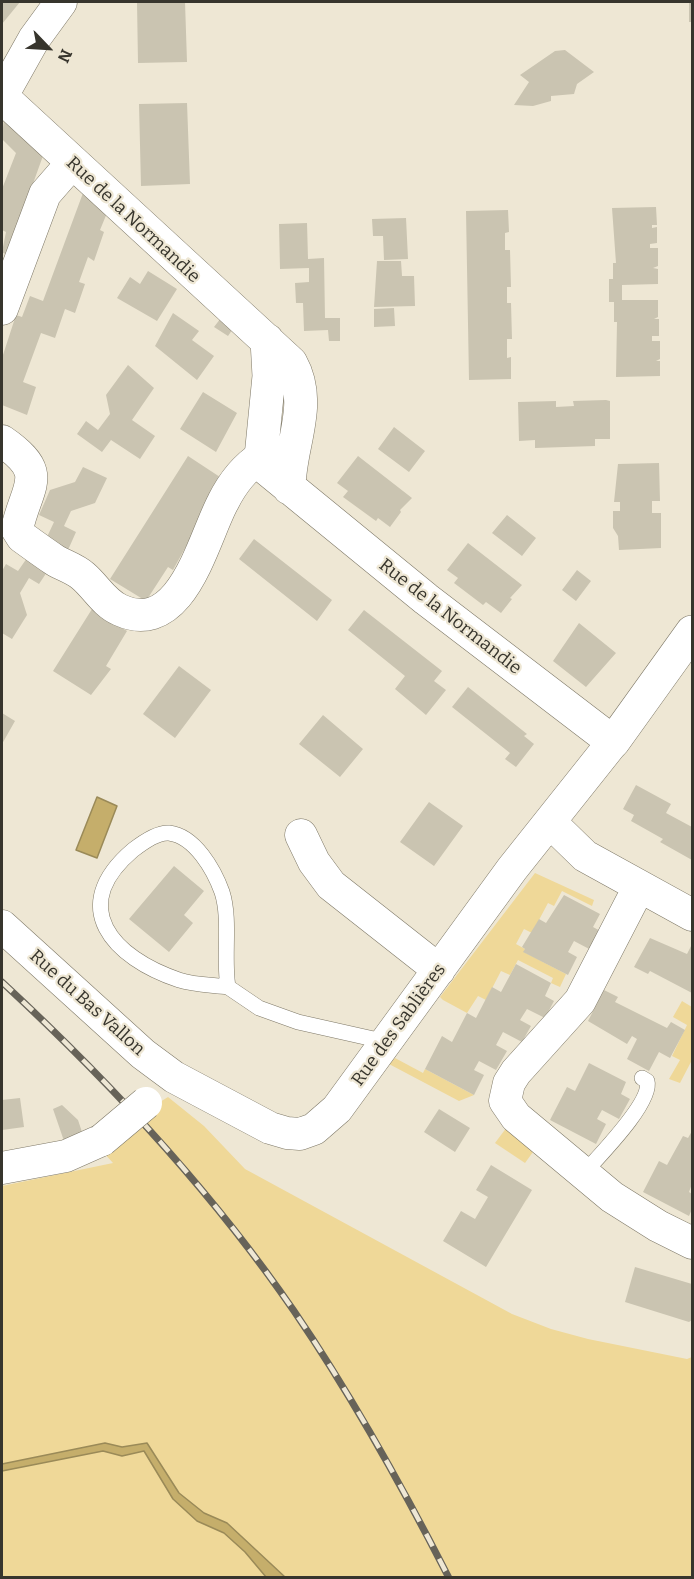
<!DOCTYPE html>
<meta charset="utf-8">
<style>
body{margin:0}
#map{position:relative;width:694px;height:1579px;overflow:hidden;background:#eee7d4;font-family:Bitter,serif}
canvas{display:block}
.frame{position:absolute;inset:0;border:3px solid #37352d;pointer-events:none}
.north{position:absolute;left:18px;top:18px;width:60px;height:60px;-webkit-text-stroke:4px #eee7d4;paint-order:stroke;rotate:115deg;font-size:16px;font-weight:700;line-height:24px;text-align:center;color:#37352d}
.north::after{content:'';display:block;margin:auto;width:21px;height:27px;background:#37352d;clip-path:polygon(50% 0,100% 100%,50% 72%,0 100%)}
</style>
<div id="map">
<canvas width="694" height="1579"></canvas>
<div class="frame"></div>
<div class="north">N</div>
</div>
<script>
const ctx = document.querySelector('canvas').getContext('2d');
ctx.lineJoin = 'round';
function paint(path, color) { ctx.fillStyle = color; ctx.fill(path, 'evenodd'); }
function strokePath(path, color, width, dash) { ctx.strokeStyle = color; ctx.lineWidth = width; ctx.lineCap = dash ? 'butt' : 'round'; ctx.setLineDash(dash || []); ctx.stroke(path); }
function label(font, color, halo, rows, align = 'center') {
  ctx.font = font + ' Bitter,serif'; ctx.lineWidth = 4.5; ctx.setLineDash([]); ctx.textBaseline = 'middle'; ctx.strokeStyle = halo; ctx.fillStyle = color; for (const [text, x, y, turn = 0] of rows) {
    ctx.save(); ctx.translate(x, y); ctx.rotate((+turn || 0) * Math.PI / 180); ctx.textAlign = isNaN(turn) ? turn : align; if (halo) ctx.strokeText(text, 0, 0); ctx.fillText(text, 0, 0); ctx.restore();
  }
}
const green = new Path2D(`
 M535,873L594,900L592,906L562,891L554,906L548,903L532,933L524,929L516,944L525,949L524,952L566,974L560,987L551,983L553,978L518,960L510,975L501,971L486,1000L478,996L467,1013L443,1000L440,997Z
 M682,1001L692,1007V1060L680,1083L669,1079L680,1060L672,1056L687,1025L673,1017Z
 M395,1058L423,1073L425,1069L474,1095L459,1101L389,1064Z
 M168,1097L204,1126L245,1169L512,1314L551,1329L588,1339L687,1359L692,1357V1577L2,1578V1186L113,1163L104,1153L152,1107Z
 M510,1123L538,1145L525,1163L495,1143Z`);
const water = new Path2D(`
 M97,797L117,806L97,858L76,850Z
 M105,1443L122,1447L147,1443L179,1493L204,1513L227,1523L285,1577H266L245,1552L224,1533L197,1521L173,1499L144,1451L122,1456L103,1451L2,1471V1464Z`);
const building = new Path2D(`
 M2,2H20L2,24Z
 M137,2H185L187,62L138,63Z
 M689,2H692V22H689Z
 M565,50L594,72L577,84L574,94L551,96V101L533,106L514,105L529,82L520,75L555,51Z
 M187,103L190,184L141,186L139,104Z
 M4,117L44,153L8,253L5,254L2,252L6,232L2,230V189L16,153L2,139Z
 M83,193L107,213L100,230L104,232L94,261L88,257L79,282L85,284L75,313L65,309L55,338L41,333L23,382L36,387L27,415L2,405V358L16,315L22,317L30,296L43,301Z
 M656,207L657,225H652V228L657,227V243L650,244V248H658V266L653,268L658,269V284L622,285V300H658V317L654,319H659V336H652V341H660V359L656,361H660V376L616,377L617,322H614V302H609V279H613V263H616L612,208Z
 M508,210L509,232L505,233V250H510L511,287H507V303H511L512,339H507V358L511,357V379L469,380L466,211Z
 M406,218L408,259L384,260L383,236H373L372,219Z
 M307,223L308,259L324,258L325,318H340V341H329L328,330L304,331L303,303H296L295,283L309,282V268L280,269L279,224Z
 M377,261H401L402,276H414L415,306L374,307Z
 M148,271L177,289L157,321L117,298L130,277L140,284Z
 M394,308L395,326L374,327V309Z
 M173,313L199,331L192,340L214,356L197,380L155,346Z
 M224,314L237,323L228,336L214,327Z
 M128,365L154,388L132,420L155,436L140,459L111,440L102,452L77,434L86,421L98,430L110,414L106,395Z
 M203,392L237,413L216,452L180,429Z
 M606,400L610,401V439H595V446L535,448V440L519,441L518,402L556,401V407L574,406L573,401Z
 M394,427L425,451L409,472L378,449Z
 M188,456L223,479L173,570L168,567L146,601L110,579Z
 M358,456L412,498L400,510L401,512L390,527L378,518L376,521L343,497L348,491L337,483Z
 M659,463L660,501H652V513H661V548L619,550L618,536L613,528V511H620V502H614L618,464Z
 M83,467L107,478L95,503L71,511L64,526L76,532L68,550L47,537L54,522L39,515L50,490L75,482Z
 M507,515L536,538L522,556L492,533Z
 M254,539L332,600L317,621L239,559Z
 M468,543L522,585L510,598L512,599L501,613L486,602L483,605L454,583L458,578L447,570Z
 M27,558L47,572L39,584L29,578L20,593L27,615L12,639L2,633V571L6,564L18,571Z
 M577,570L591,581L576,601L562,590Z
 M92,609L127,631L106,666L111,669L91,695L53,671Z
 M364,610L442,671L434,681L446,690L426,715L395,689L405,676L348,630Z
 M579,623L616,653L586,687L553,661Z
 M179,666L211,690L175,738L143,714Z
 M468,687L527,734L524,736L534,744L516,767L505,759L510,753L452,707Z
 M2,713L15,721L2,744Z
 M323,715L363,749L340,777L299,744Z
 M636,785L671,804L666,813L692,827V860L660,842L663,839L631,821L634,815L623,809Z
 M429,802L463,826L434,866L400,842Z
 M174,866L204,891L184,915L193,923L169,952L129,919Z
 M564,895L600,914L593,927L602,932L593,951L574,941L568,952L577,957L568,975L523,952L525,949L522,947L539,919L546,923Z
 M650,938L687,954L692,944V993L650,971L648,974L634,967Z
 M516,964L551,983L545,996L554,1001L545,1018L527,1009L520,1020L531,1026L522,1042L503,1032L496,1045L507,1051L496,1070L479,1061L474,1070L484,1075L474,1095L425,1069L442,1036L452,1042L467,1013L476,1018L492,987L501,992Z
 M604,990L618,997L615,1002L667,1028L671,1022L685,1030L670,1058L659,1052L649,1071L627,1059L637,1039L632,1036L627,1044L588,1021Z
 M589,1063L626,1082L621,1094L630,1099L619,1119L602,1110L597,1119L606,1124L596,1144L550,1120L567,1087L575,1091Z
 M20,1098L24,1127L2,1130V1100Z
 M62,1105L78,1120L83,1135L64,1141L53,1109Z
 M439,1109L470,1128L455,1152L424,1132Z
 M692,1131V1184L689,1192L692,1194V1209L689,1216L643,1192L659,1161L667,1165L683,1136L688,1138Z
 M491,1165L532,1190L486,1267L443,1241L461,1211L475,1219L488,1197L476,1190Z
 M635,1267L692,1284V1320L689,1322L625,1302Z`);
const service = new Path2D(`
 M228,987C213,985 194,985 179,980C113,958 66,907 133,850C142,843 158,832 169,833C195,836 214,870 222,892C231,920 223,957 228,987L259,1008L298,1022L387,1042
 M583,1174C598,1157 653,1102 647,1081L642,1078`);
const minor = new Path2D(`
 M2,96L34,39L61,2
 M2,309L45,194L72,163
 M2,441C50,474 27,484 17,529L22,537C33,545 44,553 56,561C65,566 75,569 83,576C96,587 104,603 120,610C182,638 203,539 223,502C232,484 244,468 261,457
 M550,822L585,856L692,915
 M301,835L314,862L331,885L439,970
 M639,887L580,1001L516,1072L509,1083L505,1101L516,1117L612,1197L658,1226L692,1243
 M2,926L143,1054L174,1077L270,1128L287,1133L300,1134L314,1129L337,1109L512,869L613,742
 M2,1168L66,1156L102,1140`);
const tertiary = new Path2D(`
 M2,97L291,363C314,404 289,445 289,488
 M267,340L269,376L261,457L267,469L426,599L613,742L692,632`);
const rail = new Path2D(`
 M2,982C109,1081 211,1190 294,1311C352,1396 402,1486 449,1578`);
const minorBridge = new Path2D(`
 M102,1140L146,1103`);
const streetNames = [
 ["Rue de la Normandie",133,220,43],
 ["Rue de la Normandie",450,617,38],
 ["Rue du Bas Vallon",87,1003,42],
 ["Rue des Sablières",399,1025,-54]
];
paint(green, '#efd898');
paint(water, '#c5ae6b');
strokePath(water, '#9a8a58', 1.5);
paint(building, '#cac4b1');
strokePath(service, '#7e7867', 16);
strokePath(minor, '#7e7867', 33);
strokePath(tertiary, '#7e7867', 34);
strokePath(service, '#fff', 15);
strokePath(minor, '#fff', 32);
strokePath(tertiary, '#fff', 33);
strokePath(rail, '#676359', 7);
strokePath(rail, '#eee7d4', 4.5, [14]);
strokePath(minorBridge, '#7e7867', 33, []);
strokePath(minorBridge, '#fff', 32);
label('18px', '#37352d', '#eee7d4', streetNames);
</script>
